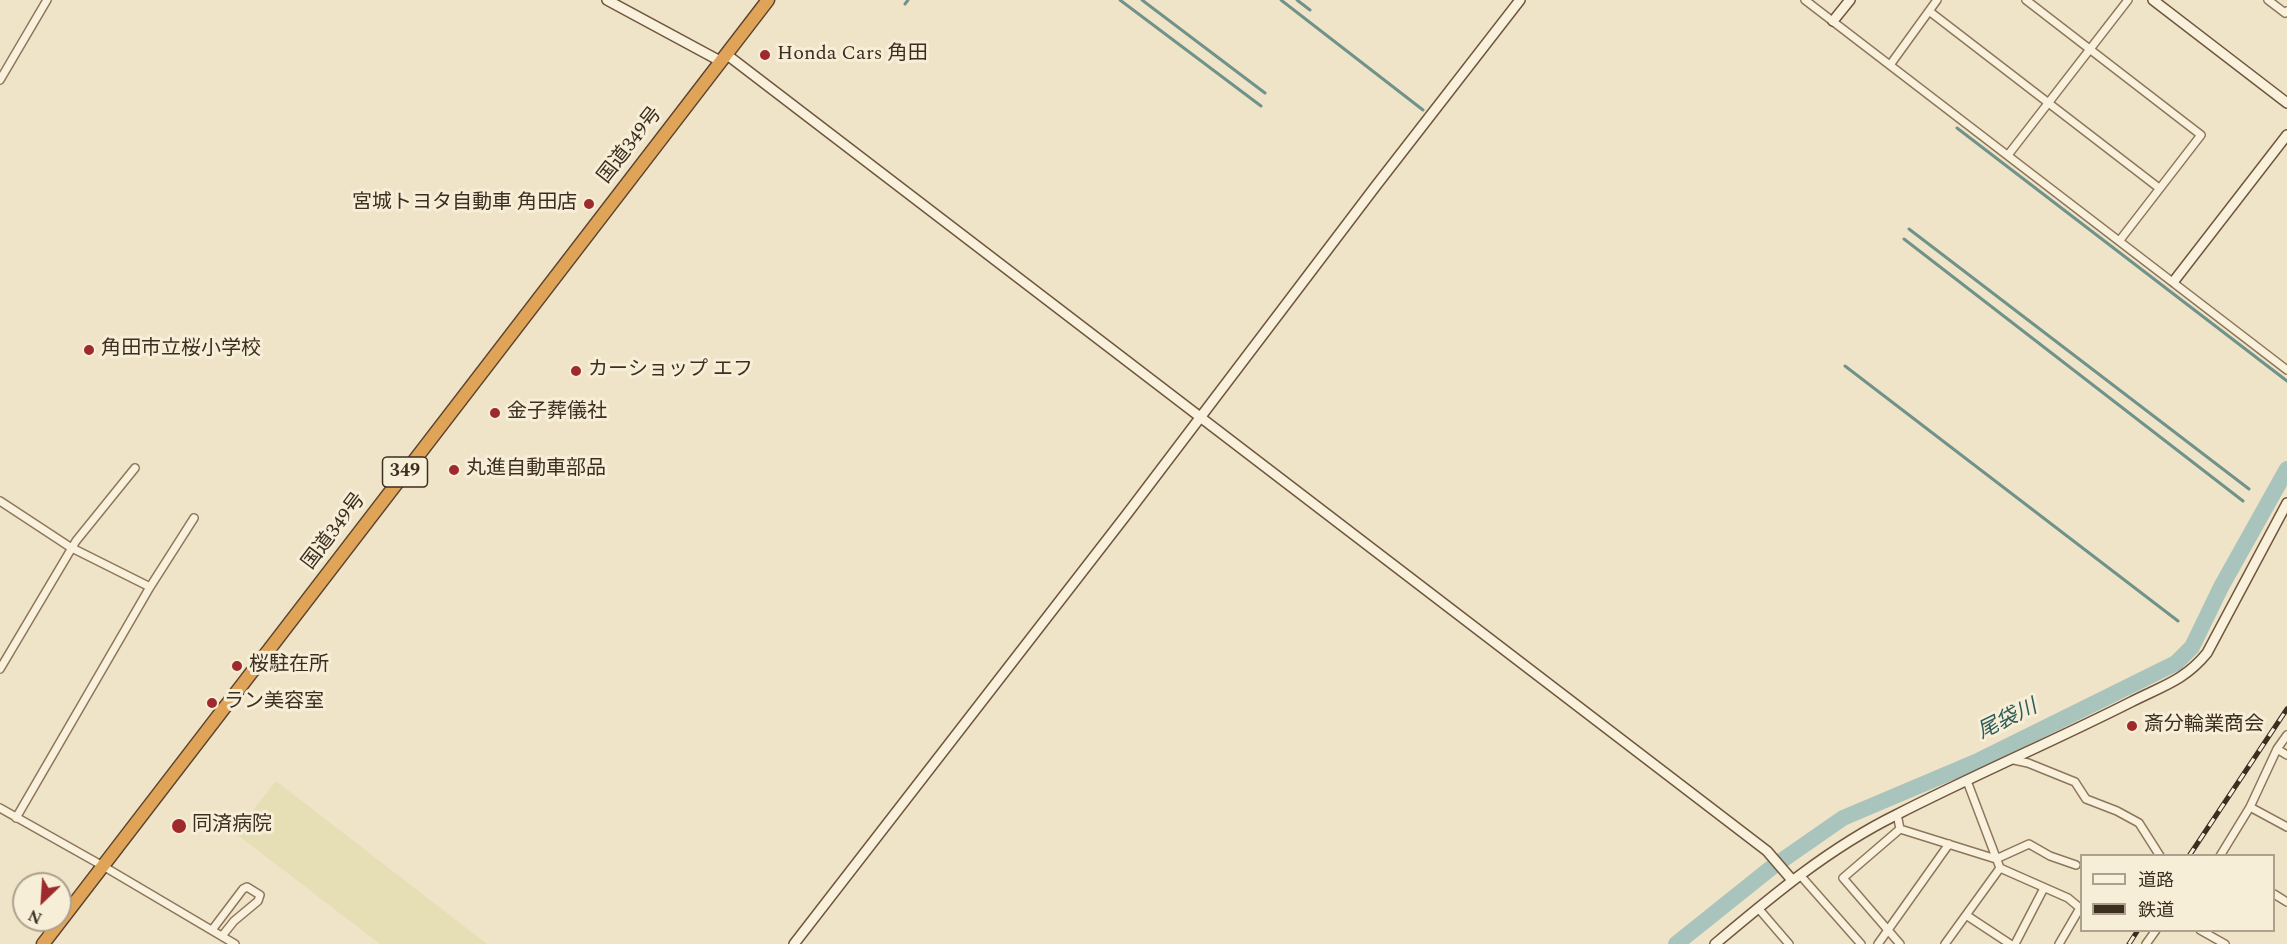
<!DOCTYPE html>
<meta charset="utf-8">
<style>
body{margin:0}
#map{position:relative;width:2287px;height:944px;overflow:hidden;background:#f0e4c8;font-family:Spectral,"Noto Sans JP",serif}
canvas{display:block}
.legend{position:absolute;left:2080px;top:854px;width:195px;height:78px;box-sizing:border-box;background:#f7eed8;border:2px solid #ada18e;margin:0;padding:8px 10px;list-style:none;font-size:18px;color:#3d2e20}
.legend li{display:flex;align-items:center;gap:12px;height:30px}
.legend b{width:30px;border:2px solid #ada18e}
.north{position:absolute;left:12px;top:872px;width:60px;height:60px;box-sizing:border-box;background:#f7eed8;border:2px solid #ada18e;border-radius:50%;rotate:205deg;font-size:16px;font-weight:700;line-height:24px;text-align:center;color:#3d2e20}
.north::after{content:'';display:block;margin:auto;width:21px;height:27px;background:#9e2a2b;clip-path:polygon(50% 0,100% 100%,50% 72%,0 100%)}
</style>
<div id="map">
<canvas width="2287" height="944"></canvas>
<ul class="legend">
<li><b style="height:8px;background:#faf1dc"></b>道路</li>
<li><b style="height:8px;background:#3d2e20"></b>鉄道</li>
</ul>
<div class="north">N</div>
</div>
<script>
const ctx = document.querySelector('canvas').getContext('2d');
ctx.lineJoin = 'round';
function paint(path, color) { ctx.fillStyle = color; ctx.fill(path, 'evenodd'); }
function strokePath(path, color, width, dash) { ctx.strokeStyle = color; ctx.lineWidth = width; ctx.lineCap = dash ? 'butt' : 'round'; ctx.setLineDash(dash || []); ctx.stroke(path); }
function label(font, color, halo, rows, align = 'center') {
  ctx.font = font + ' Spectral,"Noto Sans JP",serif'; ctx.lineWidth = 6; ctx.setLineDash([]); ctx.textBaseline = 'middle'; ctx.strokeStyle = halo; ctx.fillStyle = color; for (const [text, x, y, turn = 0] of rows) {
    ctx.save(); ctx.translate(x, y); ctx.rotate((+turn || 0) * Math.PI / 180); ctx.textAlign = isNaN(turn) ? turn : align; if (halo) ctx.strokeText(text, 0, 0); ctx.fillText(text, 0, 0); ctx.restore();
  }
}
const farmland = new Path2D(`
 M276,781L487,944H380L235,833Z`);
const stream = new Path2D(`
 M1120,0L1261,106
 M1142,0L1265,93
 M1281,0L1423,110
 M1297,0L1310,10
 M905,4L908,0
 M1957,128L2287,381
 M1909,229L2249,489
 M1904,239L2243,501
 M1845,366L2178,621`);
const river = new Path2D(`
 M1676,944L1771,868L1843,818L1980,760L2176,663L2192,647L2221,587L2287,469`);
const street = new Path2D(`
 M1805,0L2287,370
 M2026,0L2201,135L2120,240
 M2268,0L2285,13L2287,11
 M1929,11L2159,188
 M1890,65L1937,0
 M0,80L47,0
 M2008,155L2128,0
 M0,501L70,547L150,587
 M0,669L76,541L135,468
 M2277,749L2287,755
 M2014,760L2028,763L2075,782L2086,799L2117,811L2139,823L2160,856
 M1967,781L2000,868L2068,898L2080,908L2059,944
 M2250,807L2287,827
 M0,808L103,866L235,944
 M1897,814L1900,829L1996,859L2029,844L2050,856L2076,865
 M16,818L150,587L194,518
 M2220,856L2250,807L2277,749L2287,735
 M1800,875L1861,944
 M2274,894L2287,902
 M1758,908L1789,944
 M1966,915L2010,944
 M212,930L243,889L247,887L260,895L258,901L234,921L222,936
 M2200,930L2225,944
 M1878,944L1949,844
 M1900,944L1843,878L1900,829
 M1945,944L2000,868
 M2015,944L2044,888
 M2146,944L2156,930`);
const secondary = new Path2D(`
 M607,0L720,61
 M2153,0L2287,103
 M1833,21L1850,0
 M726,54L1767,851L1792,880
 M2174,281L2287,135
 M794,944L1127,514L1375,187L1520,0
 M1715,944C1772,896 1829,848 1896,815C1974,775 2054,741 2131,702C2162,686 2184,681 2207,653L2287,503`);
const highway = new Path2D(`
 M43,944L768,0`);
const rail = new Path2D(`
 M2189,856L2287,709
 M2129,944L2138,930`);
const markers = [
 [765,55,6,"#9e2a2b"],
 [589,204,6,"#9e2a2b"],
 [89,350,6,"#9e2a2b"],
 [576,371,6,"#9e2a2b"],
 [495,413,6,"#9e2a2b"],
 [454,470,6,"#9e2a2b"],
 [237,666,6,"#9e2a2b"],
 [212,703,6,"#9e2a2b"],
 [2132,726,6,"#9e2a2b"],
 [179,826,8,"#9e2a2b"]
];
const shields = [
 [405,472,45]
];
const shieldNames = [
 ["349",405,472]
];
const poiNames = [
 ["Honda Cars 角田",777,55],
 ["宮城トヨタ自動車 角田店",577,204,"right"],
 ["角田市立桜小学校",101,350],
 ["カーショップ エフ",588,371],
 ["金子葬儀社",507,413],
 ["丸進自動車部品",466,470],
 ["桜駐在所",249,666],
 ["ラン美容室",224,703],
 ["斎分輪業商会",2144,726],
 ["同済病院",192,826]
];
const streetNames = [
 ["国道349号",631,146,-52],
 ["国道349号",335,532,-53]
];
const waterNames = [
 ["尾袋川",2008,721,-26]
];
paint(farmland, '#e6deb5');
strokePath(stream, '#6f938a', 3);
strokePath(river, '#a9c4bc', 16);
strokePath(street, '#8d765c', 10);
strokePath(secondary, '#6f573f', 12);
strokePath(highway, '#5b4430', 15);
strokePath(street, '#faf1dc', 7);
strokePath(secondary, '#faf1dc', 9);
strokePath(highway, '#e0a458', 12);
strokePath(rail, '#3d2e20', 5);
strokePath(rail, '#f7eed8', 3, [9]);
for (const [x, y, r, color] of markers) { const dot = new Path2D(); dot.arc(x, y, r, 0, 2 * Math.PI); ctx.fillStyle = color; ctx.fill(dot); strokePath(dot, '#f7eed8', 2); }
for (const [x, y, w] of shields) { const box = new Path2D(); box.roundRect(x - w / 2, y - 15, w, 30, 4.5); ctx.fillStyle = '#f7eed8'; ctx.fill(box); strokePath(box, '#3d2e20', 1.5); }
label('bold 18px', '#3d2e20', null, shieldNames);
label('20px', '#3d2e20', '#f7eed8', poiNames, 'left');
label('20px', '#3d2e20', '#f7eed8', streetNames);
label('italic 21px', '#2f5d5a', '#f7eed8', waterNames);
</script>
